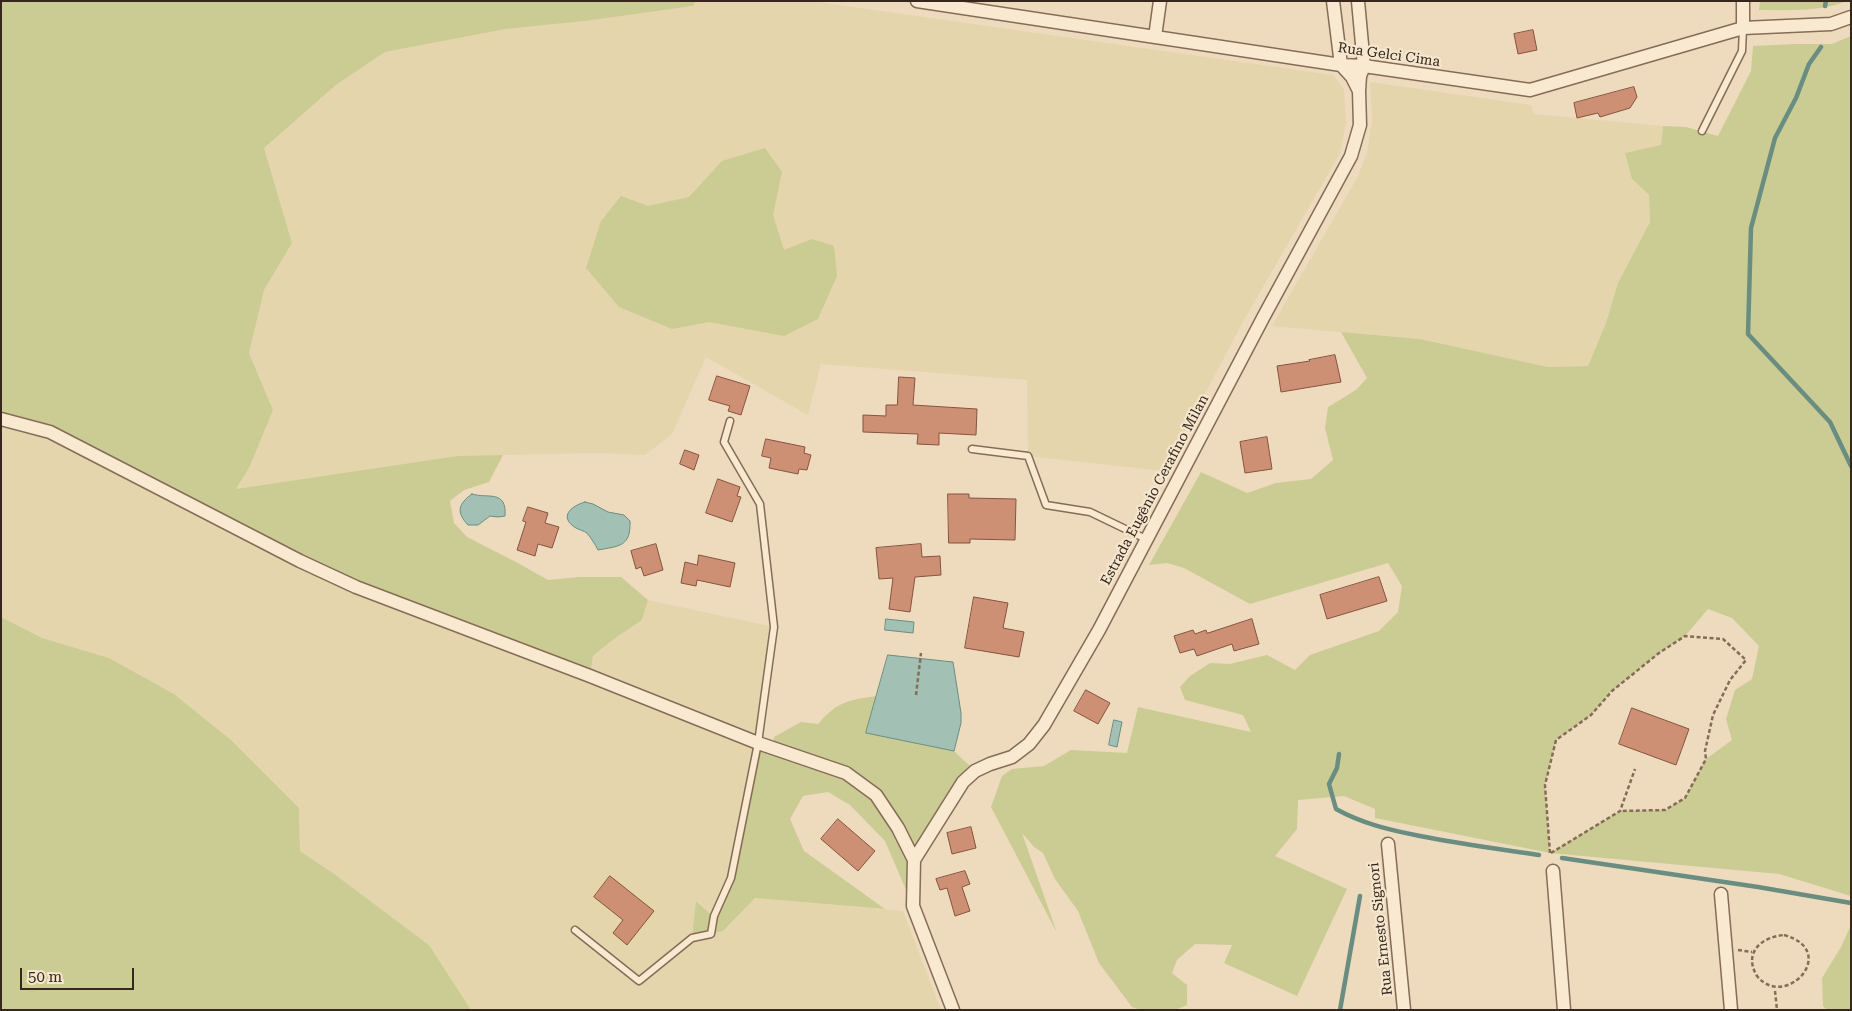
<!DOCTYPE html>
<meta charset="utf-8">
<style>
body{margin:0}
#map{position:relative;width:1852px;height:1011px;overflow:hidden;background:#eedbbe;font-family:"Roboto Serif",serif}
canvas{display:block}
.frame{position:absolute;inset:0;border:2px solid #36261c;pointer-events:none}
.scale{position:absolute;left:20px;top:968px;width:114px;height:22px;box-sizing:border-box;border:2px solid #36261c;border-top:0;padding-left:6px;font-size:15px;line-height:18px;white-space:nowrap;color:#36261c;-webkit-text-stroke:4px #f5e6ce;paint-order:stroke}
</style>
<div id="map">
<canvas width="1852" height="1011"></canvas>
<div class="frame"></div>
<div class="scale">50 m</div>
</div>
<script>
const ctx = document.querySelector('canvas').getContext('2d');
ctx.lineJoin = 'round';
function paint(path, color) { ctx.fillStyle = color; ctx.fill(path, 'evenodd'); }
function strokePath(path, color, width, dash) { ctx.strokeStyle = color; ctx.lineWidth = width; ctx.lineCap = dash ? 'butt' : 'round'; ctx.setLineDash(dash || []); ctx.stroke(path); }
function label(font, color, halo, rows, align = 'center') {
  ctx.font = font + ' "Roboto Serif",serif'; ctx.lineWidth = 4.5; ctx.setLineDash([]); ctx.textBaseline = 'middle'; ctx.strokeStyle = halo; ctx.fillStyle = color; for (const [text, x, y, turn = 0] of rows) {
    ctx.save(); ctx.translate(x, y); ctx.rotate((+turn || 0) * Math.PI / 180); ctx.textAlign = isNaN(turn) ? turn : align; if (halo) ctx.strokeText(text, 0, 0); ctx.fillText(text, 0, 0); ctx.restore();
  }
}
const farmland = new Path2D(`
 M696,1H811L1333,75L1344,89L1346,122L1340,153L1244,320L1164,471L1028,456L1027,380L821,364L808,415L706,357L672,434L645,455L600,453L457,456L236,489L250,466L273,410L249,353L264,290L292,243L264,148L336,85L385,52L506,29L585,21L693,6Z
 M1370,82L1531,105L1534,114L1663,126L1661,145L1632,179L1649,195L1650,222L1618,283L1606,323L1588,366L1548,367L1420,339L1272,326L1357,178L1367,153L1372,120Z
 M1,419L50,432L590,676L593,657L614,639L642,620L648,600L774,627L758,743L731,878L714,916L696,901L723,931L755,898L903,911L941,1010H471L429,945L333,873L300,851L299,808L231,740L174,694L109,658L42,638L1,617Z`);
const green = new Path2D(`
 M1,1H696L693,6L585,21L506,29L385,52L336,85L264,148L292,243L264,290L249,353L273,410L250,466L236,489L457,456L503,455L489,482L464,490L450,501L454,523L467,537L516,562L548,580L579,577H621L648,600L642,620L614,639L593,656L590,676L356,587L50,432L1,419Z
 M1760,1H1847C1821,12 1788,10 1759,10Z
 M1851,36V896L1779,874L1550,853L1375,818V809L1344,796L1298,800L1297,829L1275,856L1347,889L1297,996L1224,963L1232,945L1195,944L1177,960L1172,973L1187,985V1005L1175,1010H1141L1132,1007L1099,963L1078,911L1055,879L1043,853L1034,847L1022,833L1057,933L991,807L1002,776L1012,769L1044,766L1071,750L1127,753L1138,707L1251,732L1243,715L1185,700L1180,687L1190,676L1210,663L1230,664L1267,655L1295,670L1310,655L1379,631L1398,612L1402,586L1388,563L1250,604L1184,568L1167,563L1149,565L1201,472L1247,493L1276,483L1311,479L1333,460L1325,428L1328,407L1356,390L1367,378L1341,332L1420,339L1548,367L1588,366L1606,323L1618,283L1650,222L1649,195L1632,179L1625,153L1661,145L1663,126L1686,127L1718,136L1751,71L1753,46L1795,44H1832ZM1708,609L1732,618L1759,646L1752,679L1735,690L1726,719L1732,740L1706,759L1685,798L1665,810L1620,811L1550,853L1545,785L1556,740L1591,715L1612,691L1659,653L1685,636Z
 M765,148L782,172L773,215L784,250L812,239L834,246L837,276L818,319L784,336L709,322L672,329L619,307L586,268L601,221L621,196L648,206L689,197L722,161Z
 M1,617L42,638L109,658L174,694L231,740L299,808L300,851L333,873L429,945L471,1010H1Z
 M877,696L866,733L954,751L975,771L914,859L913,906L885,841L850,805L828,792L803,796L790,819L804,851L885,909L755,898L723,931L692,938L696,901L713,916L731,878L758,743L772,748L774,737L801,722L818,724C838,701 849,700 877,696Z
 M1851,925V1010H1827L1823,1006L1822,978L1841,947Z`);
const water = new Path2D(`
 M472,494C487,499 507,489 505,516L498,517L490,516L478,525H468C456,512 458,504 472,494Z
 M585,502L593,504L608,512L624,515L630,521C631,547 619,546 598,550C595,544 591,538 587,533C584,531 580,530 576,528C558,517 571,506 585,502Z
 M886,619L914,622L913,633L885,630Z
 M888,655L953,662L961,713V723L954,751L866,733Z
 M1114,720L1122,722L1117,747L1109,745Z`);
const stream = new Path2D(`
 M1825,6L1826,1
 M1821,47L1809,64L1796,98L1775,138L1751,228L1748,334L1830,422L1851,466
 M1339,754L1337,768L1329,784L1336,809C1363,824 1390,830 1420,836C1460,844 1499,849 1539,855
 M1562,858L1758,887L1851,903
 M1340,1010L1360,896`);
const building = new Path2D(`
 M1533,30L1537,50L1518,54L1514,34Z
 M1634,87L1637,97L1630,108L1600,117L1598,113L1577,118L1574,103Z
 M1335,355L1341,382L1281,392L1277,366L1310,361L1309,360Z
 M717,376L750,386L741,415L728,411L730,406L709,400Z
 M899,377L915,378L913,405L977,409L976,435L939,433V445L917,444L918,434L863,432V415L886,416V405H897Z
 M1267,437L1272,469L1245,473L1240,442Z
 M766,439L805,447L804,453L811,455L807,470L799,469L798,474L769,468L771,458L762,456Z
 M685,450L699,455L694,470L680,464Z
 M718,479L740,487L737,496L741,497L732,522L706,513Z
 M948,494H969V498L1016,499L1015,540L970,539V543H949Z
 M528,507L548,513L545,523L559,527L552,548L538,544L535,556L517,550L526,522L523,521Z
 M656,544L663,570L644,576L641,567L636,569L631,551Z
 M921,544L922,557L940,556L941,575L915,577L910,612L889,609L893,578L879,579L876,548Z
 M699,555L735,563L730,587L697,580L696,586L681,583L685,562L697,565Z
 M1379,577L1387,601L1327,619L1320,595Z
 M974,597L1008,603L1003,628L1024,632L1019,657L965,648Z
 M1252,619L1259,644L1234,651L1232,644L1197,656L1194,649L1180,653L1174,636L1193,630L1195,634L1206,630L1207,633Z
 M1086,690L1110,703L1098,724L1074,711Z
 M1632,708L1689,729L1676,765L1619,744Z
 M838,819L875,851L858,871L821,839Z
 M971,827L976,848L952,854L947,833Z
 M965,871L970,884L962,887L970,911L955,916L947,888L940,890L936,879Z
 M610,876L654,911L627,945L613,933L623,920L594,897Z`);
const path = new Path2D(`
 M916,695L921,653
 M1550,853L1545,785L1556,740L1591,715L1612,691L1659,653L1685,636L1723,639L1746,660L1730,680L1713,715L1705,751L1706,759L1685,798L1665,810L1620,811
 M1551,853L1620,811L1635,769
 M1784,935C1841,951 1785,1011 1757,976C1743,953 1761,937 1784,935Z
 M1738,950L1752,952
 M1775,991L1777,1010`);
const service = new Path2D(`
 M1702,131L1742,51L1743,28
 M972,449L1028,456L1046,505L1090,512L1146,539
 M575,930L639,981L692,938L711,934L714,916L731,878L758,743L774,627L760,504L724,442L730,421`);
const minor = new Path2D(`
 M917,1L1341,65L1364,66L1530,90L1743,28L1831,24L1851,17
 M1333,1L1341,65L1352,77L1359,91
 M1743,1V28
 M1155,37L1160,1
 M1,419L50,432L300,561L356,587L590,676L758,743L846,773L876,795L898,828L914,860L913,906L953,1010
 M1388,844L1404,1010
 M914,860L963,782L975,771L990,764L1012,757L1029,744L1044,725L1099,630L1264,316L1351,156L1360,125L1359,91L1360,76L1364,66L1358,1
 M1553,871L1564,1010
 M1721,894L1731,1010`);
const streetNames = [
 ["Rua Gelci Cima",1389,55,8],
 ["Estrada Eugênio Cerafino Milan",1155,490,-62],
 ["Rua Ernesto Signori",1381,929,-96]
];
paint(farmland, '#e4d5ac');
paint(green, '#cacc93');
paint(water, '#a2c0b4');
strokePath(water, '#698d81', 1);
strokePath(stream, '#698d81', 4.5);
paint(building, '#cd9074');
strokePath(building, '#86533d', 1);
strokePath(service, '#866c57', 9);
strokePath(minor, '#866c57', 15);
strokePath(path, '#866c57', 2.5, [4, 2.5]);
strokePath(service, '#f9e9d1', 6);
strokePath(minor, '#f9e9d1', 12);
label('14px', '#36261c', '#f5e6ce', streetNames);
</script>
